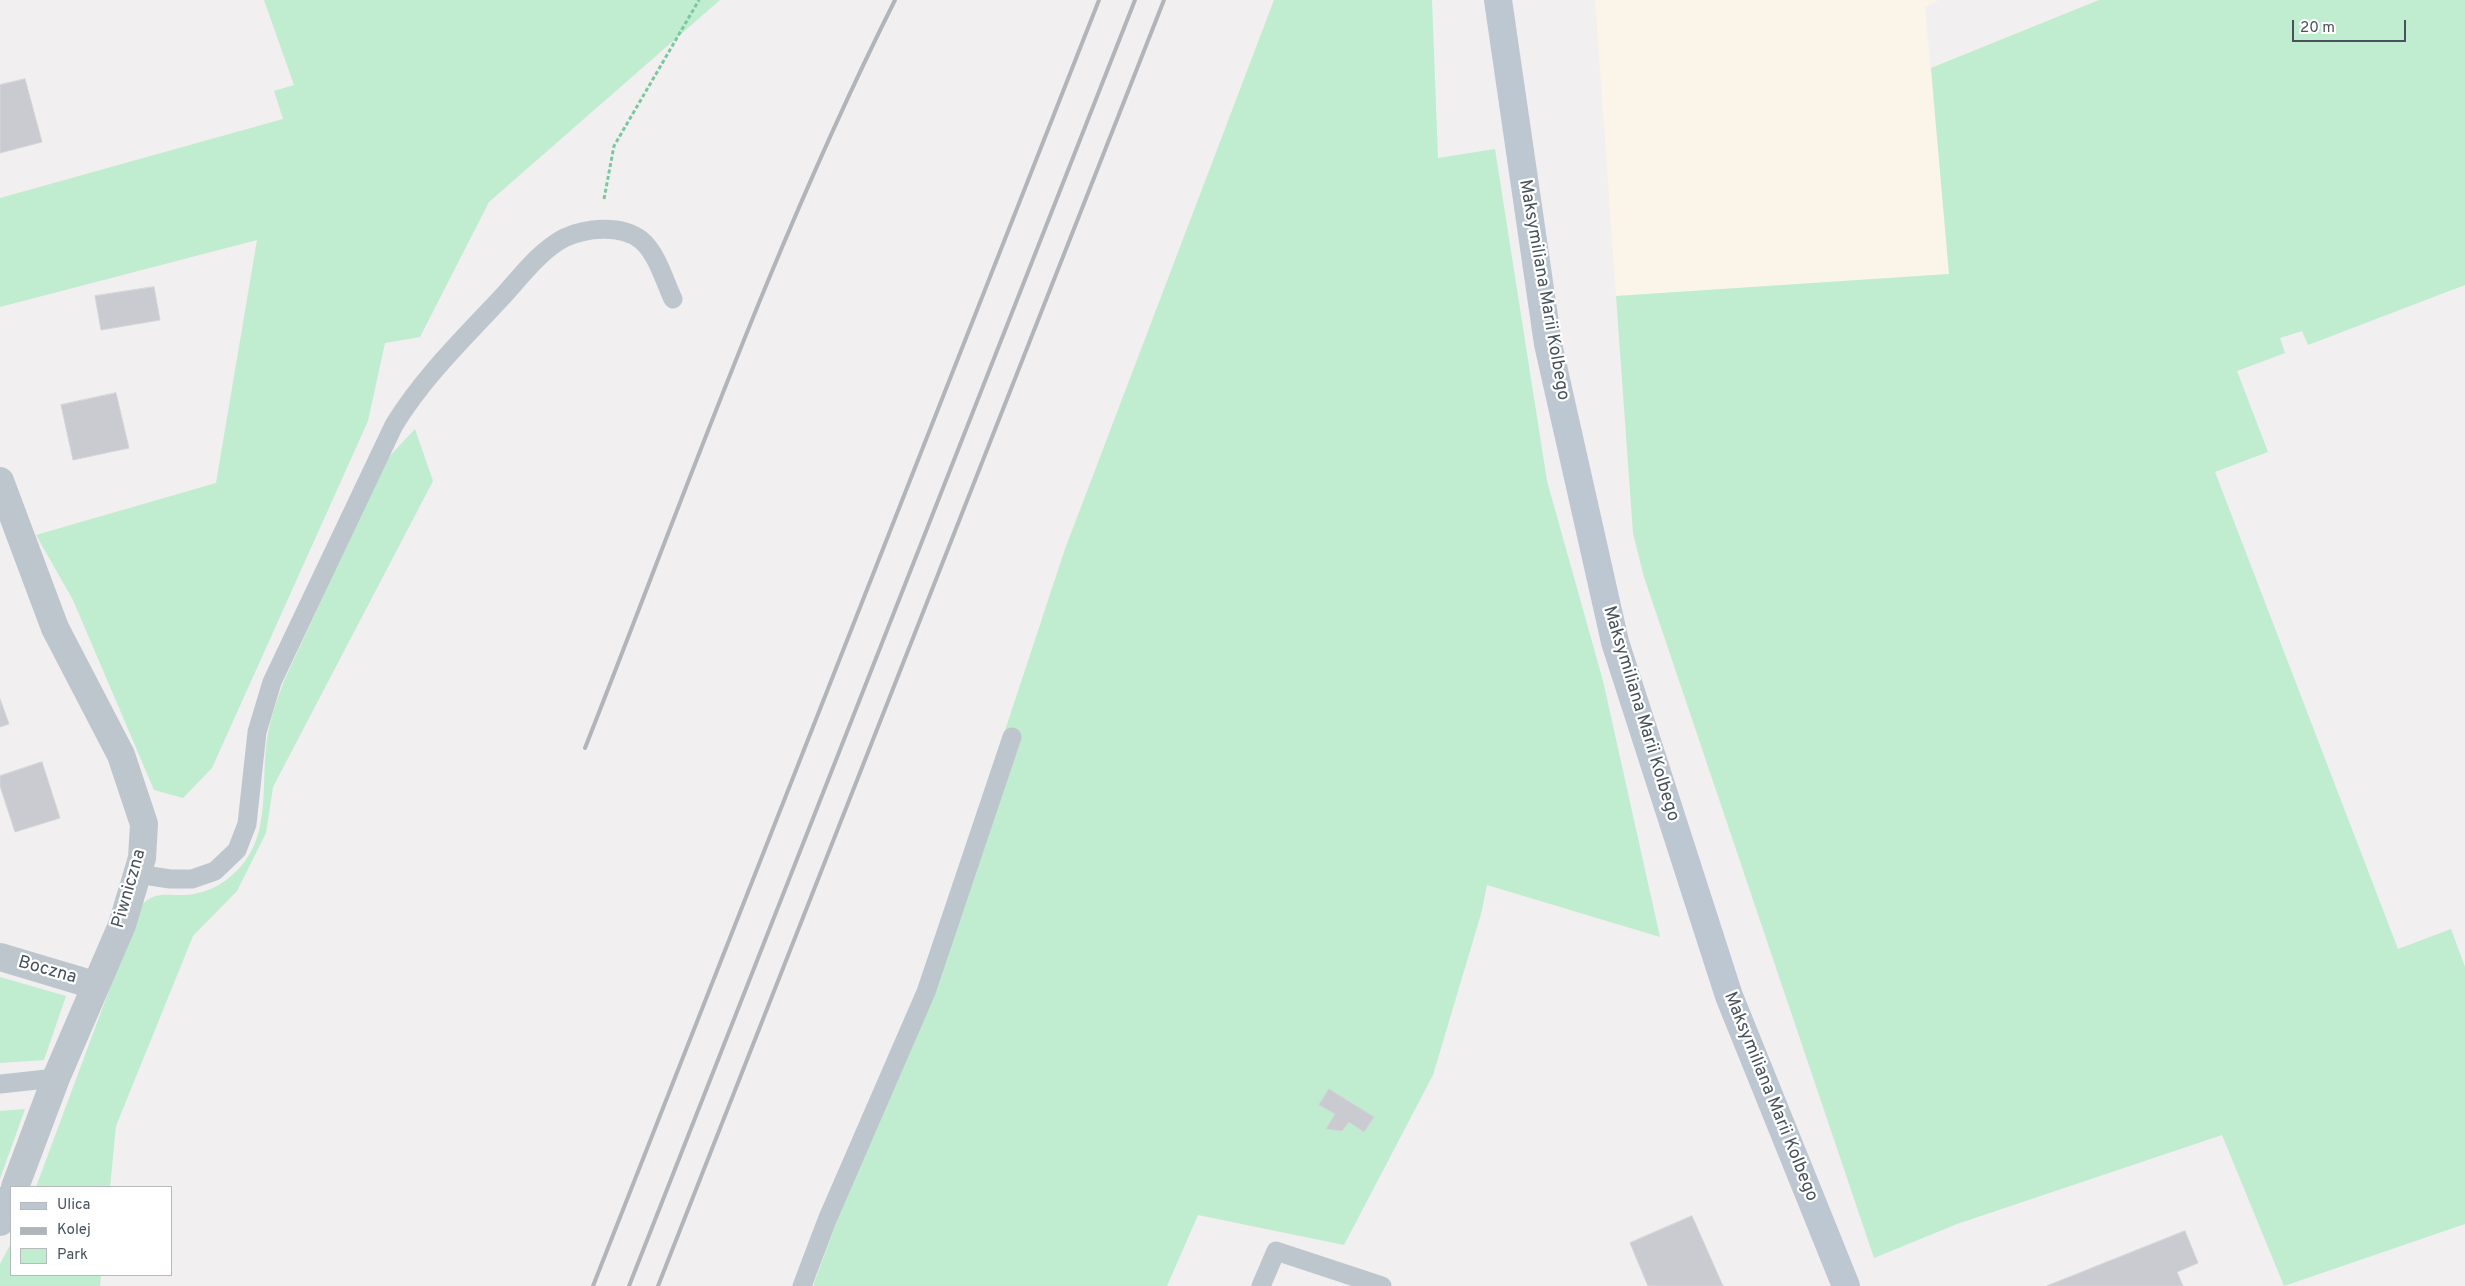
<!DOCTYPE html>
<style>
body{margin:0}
#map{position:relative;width:2465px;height:1286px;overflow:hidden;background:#f1efef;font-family:Overpass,sans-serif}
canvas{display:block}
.legend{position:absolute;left:10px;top:1186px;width:162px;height:90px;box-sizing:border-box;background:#fff;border:1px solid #b6babd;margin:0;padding:6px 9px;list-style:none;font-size:15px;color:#48525b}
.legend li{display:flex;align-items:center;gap:10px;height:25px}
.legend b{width:25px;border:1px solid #b6babd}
.scale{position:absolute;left:2292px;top:20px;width:114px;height:22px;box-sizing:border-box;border:2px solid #48525b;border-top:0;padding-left:6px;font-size:15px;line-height:18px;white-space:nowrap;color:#48525b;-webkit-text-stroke:4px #fff;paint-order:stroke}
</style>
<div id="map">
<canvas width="2465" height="1286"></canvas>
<ul class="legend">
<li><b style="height:6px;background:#bdc7d1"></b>Ulica</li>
<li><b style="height:6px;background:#b1b4b9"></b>Kolej</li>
<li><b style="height:14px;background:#c0ecd0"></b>Park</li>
</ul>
<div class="scale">20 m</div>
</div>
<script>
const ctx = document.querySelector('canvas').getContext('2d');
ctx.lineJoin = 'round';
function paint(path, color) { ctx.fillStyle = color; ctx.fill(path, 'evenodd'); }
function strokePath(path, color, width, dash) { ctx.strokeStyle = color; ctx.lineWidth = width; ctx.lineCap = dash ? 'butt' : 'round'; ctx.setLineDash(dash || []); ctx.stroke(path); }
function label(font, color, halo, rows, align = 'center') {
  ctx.font = font + ' Overpass,sans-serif'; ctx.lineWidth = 4.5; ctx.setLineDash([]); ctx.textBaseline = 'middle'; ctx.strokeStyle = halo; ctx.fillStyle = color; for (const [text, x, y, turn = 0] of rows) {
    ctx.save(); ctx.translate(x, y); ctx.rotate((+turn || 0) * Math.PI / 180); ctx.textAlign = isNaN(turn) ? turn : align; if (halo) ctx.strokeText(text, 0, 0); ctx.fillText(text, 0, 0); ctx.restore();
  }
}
const commercial = new Path2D(`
 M1595,0H1939L1925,7L1949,274L1616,296Z`);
const green = new Path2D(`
 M264,0H720L489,202L420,337L385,343L368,421L212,768L183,798L154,790L73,600L36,535L216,483L257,240L0,307V198L283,119L274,91L294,85Z
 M1274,0H1432L1438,158L1495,149L1547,481L1603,681L1660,937L1487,885L1481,914L1433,1075L1344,1245L1198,1215L1167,1286H813L903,1039L1065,549Z
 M2099,0H2465V285L2308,345L2302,331L2280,338L2285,353L2237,371L2268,452L2215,472L2398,949L2451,929L2465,967V1224L2284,1286L2222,1135L1957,1224L1874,1258L1644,577L1633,533L1616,296L1949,274L1931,68Z
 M415,429L433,481L273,787L266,833L237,891L193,936L116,1126L110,1187H36L140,907C154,890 167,896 186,895C199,894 214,889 225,881C272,847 261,797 266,747C268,725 276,702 284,681L386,460Z
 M0,977L66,996L44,1060L0,1063Z
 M25,1109L0,1179V1111Z
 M11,1243V1275H101L100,1286H0V1264Z`);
const building = new Path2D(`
 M25,79L42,142L0,153V85Z
 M154,287L160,320L101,330L95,296Z
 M116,393L129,448L73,460L61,405Z
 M0,699L9,724L0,727Z
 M42,762L60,818L15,832L0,786V776Z
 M1329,1089L1374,1117L1364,1132L1349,1122L1342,1131L1326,1129L1335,1114L1319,1105Z
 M1692,1216L1723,1286H1648L1630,1243Z
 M2185,1231L2198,1263L2177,1272L2183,1286H2047Z`);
const path = new Path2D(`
 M604,199L614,146L699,0`);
const lane = new Path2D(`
 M138,874L170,879H192L215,871L237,850L247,824L257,732L272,682L394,425C424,376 465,337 504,295C522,275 540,251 564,238C585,228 621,224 641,240C657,253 664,280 673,299
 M0,1084L56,1078
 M802,1286L827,1220L926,992L1012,737
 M1261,1286L1276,1251L1382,1286`);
const street = new Path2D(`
 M0,481L55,628L121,755L144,824L142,858L122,925L56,1078L15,1187
 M0,957L94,985
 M0,1222L11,1196`);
const secondary = new Path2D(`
 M1498,0L1548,344L1615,642L1729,996L1846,1286`);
const rail = new Path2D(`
 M585,748C684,497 774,241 895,0
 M593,1286L1099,0
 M629,1286L1135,0
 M658,1286L1164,0`);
const streetNames = [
 ["Maksymiliana Marii Kolbego",1543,290,80],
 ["Maksymiliana Marii Kolbego",1640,714,73],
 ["Piwniczna",130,889,-74],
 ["Boczna",47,971,16],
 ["Maksymiliana Marii Kolbego",1770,1097,68]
];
paint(commercial, '#fbf5e9');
paint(green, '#c0ecd0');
paint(building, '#c9cbd1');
strokePath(building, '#d3d5da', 1);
strokePath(path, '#7ac8a0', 3, [4, 2.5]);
strokePath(lane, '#bec6cd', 19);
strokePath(street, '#bec6cd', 28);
strokePath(secondary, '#bdc7d1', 28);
strokePath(rail, '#b1b4b9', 4);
label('18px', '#48525b', '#fff', streetNames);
</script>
